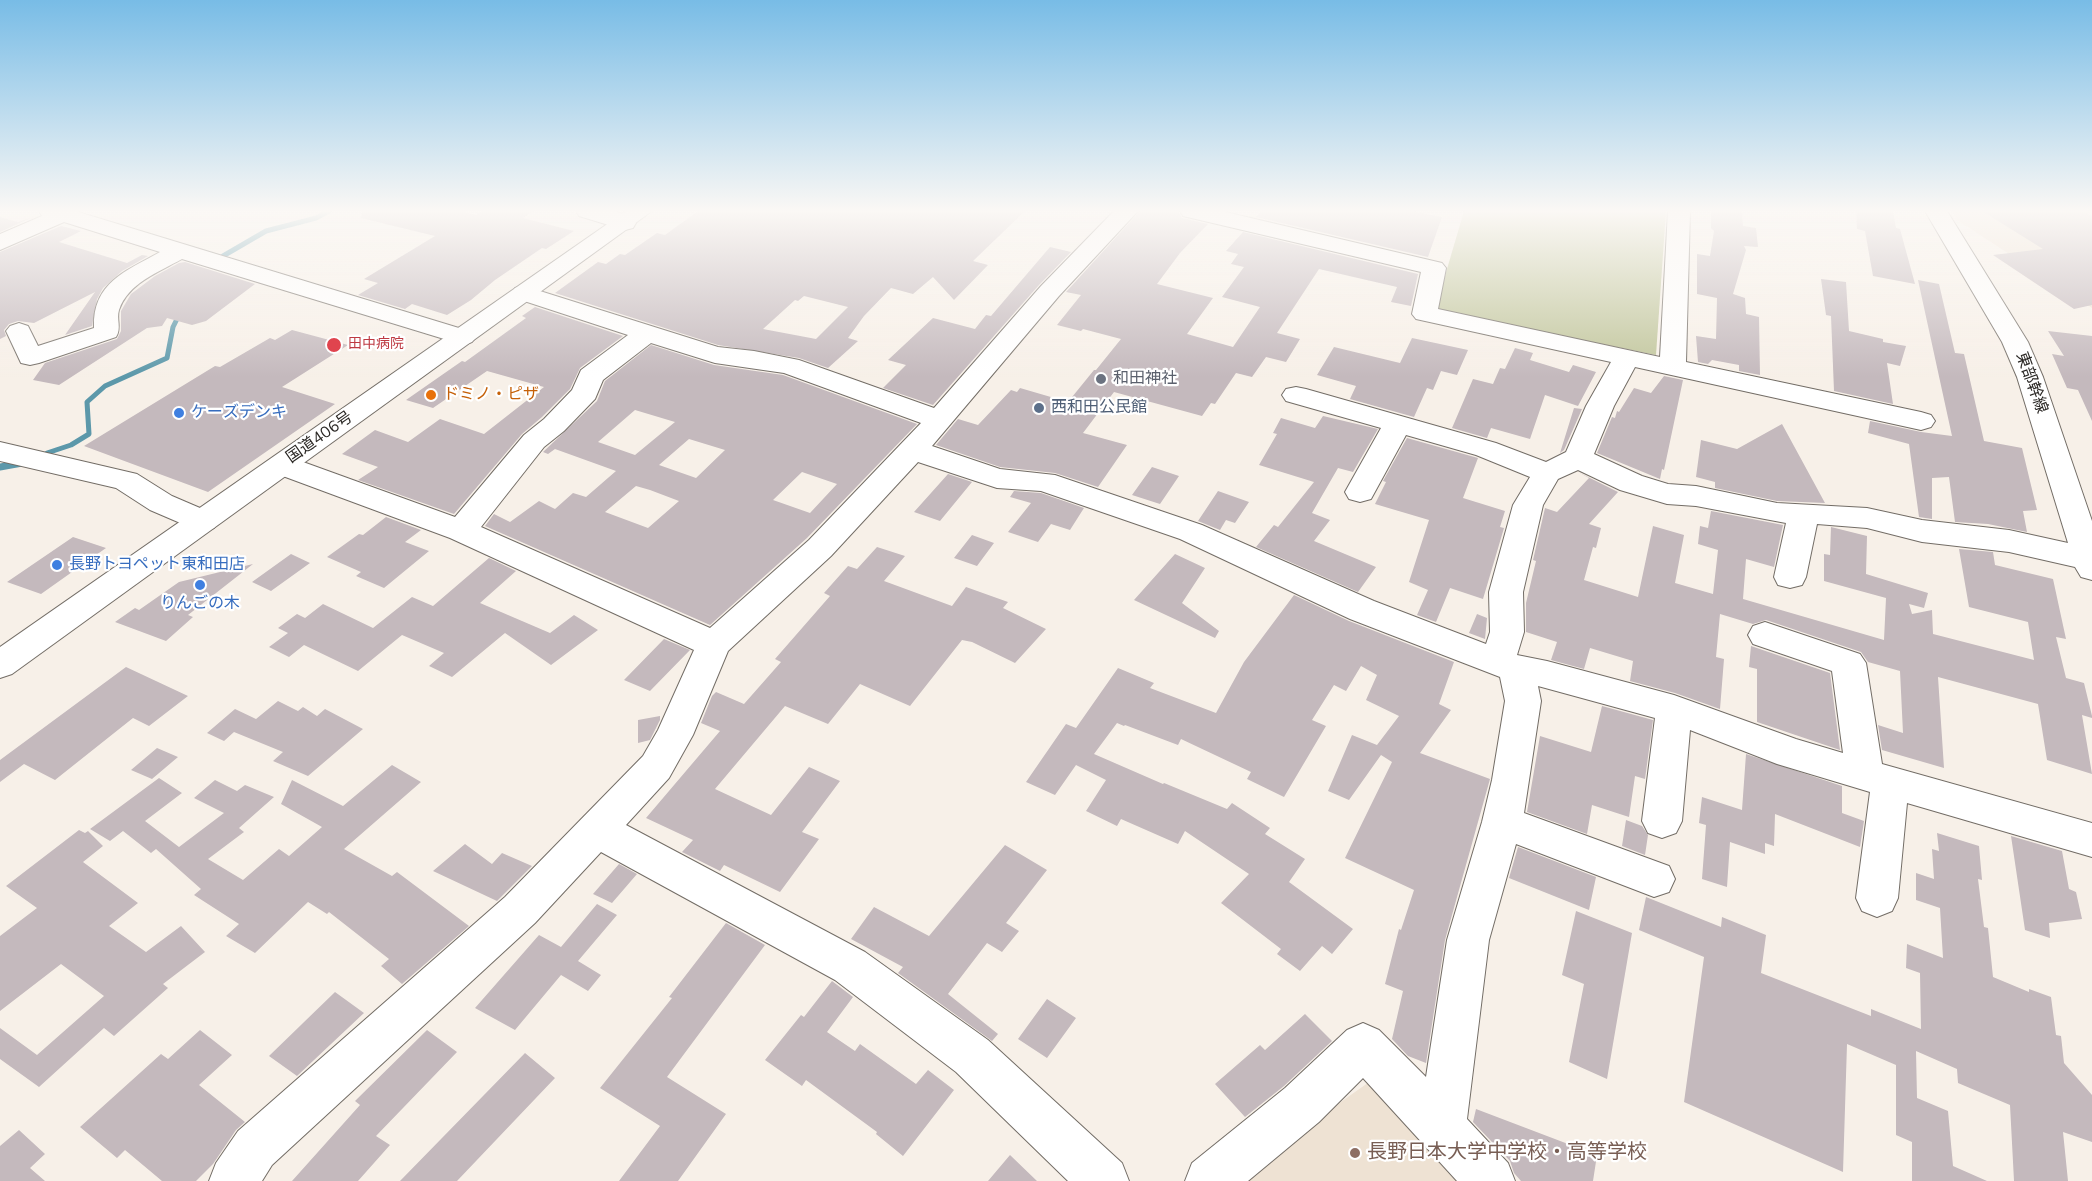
<!DOCTYPE html>
<meta charset="utf-8">
<style>
body{margin:0}
canvas{display:block;background:#f7f0e8}
</style>
<canvas width="2092" height="1181"></canvas>
<script>
const ctx = document.querySelector('canvas').getContext('2d');
ctx.lineJoin = 'round';
function paint(path, color) { ctx.fillStyle = color; ctx.fill(path, 'evenodd'); }
function strokePath(path, color, width, dash) { ctx.strokeStyle = color; ctx.lineWidth = width; ctx.lineCap = dash ? 'butt' : 'round'; ctx.setLineDash(dash || []); ctx.stroke(path); }
function label(font, color, halo, rows, align = 'center') {
  ctx.font = font + ' "Nunito Sans","Noto Sans JP",sans-serif'; ctx.lineWidth = 4.5; ctx.setLineDash([]); ctx.textBaseline = 'middle'; ctx.strokeStyle = halo; ctx.fillStyle = color; for (const [text, x, y, turn = 0] of rows) {
    ctx.save(); ctx.translate(x, y); ctx.rotate((+turn || 0) * Math.PI / 180); ctx.textAlign = isNaN(turn) ? turn : align; if (halo) ctx.strokeText(text, 0, 0); ctx.fillText(text, 0, 0); ctx.restore();
  }
}
const built = new Path2D(`
 M1952,211H2092V308L1957,220Z
 M1372,1080L1459,1181H1242L1307,1126Z`);
const green = new Path2D(`
 M1464,211H1666L1656,355L1435,310Z`);
const streamFar1 = new Path2D(`
 M223,256L266,231L316,218L329,211
 M47,453L71,445L89,434L87,402L105,386L167,358L173,327L180,313`);
const stream = new Path2D(`
 M0,467L22,463`);
const building = new Path2D(`
 M362,211H462L476,215L482,211H534L523,218L574,231L546,249L542,248L495,280L471,300L447,315L412,304L405,309L358,295L378,283L364,279L435,236L361,218Z
 M698,211H1025L973,261L988,265L954,300L933,277L913,294L891,288L864,316L848,338L858,341L828,368L799,358L718,345L555,293L598,262L606,264L620,254L625,255L657,233L665,235ZM804,296L848,307L816,339L763,329L795,300L798,301Z
 M1140,211H1178L1182,218L1208,224L1180,253L1157,284L1213,298L1187,334L1233,347L1260,307L1222,297L1244,267L1231,264L1238,254L1226,251L1243,232L1418,274L1411,306L1391,302L1397,287L1319,269L1277,333L1300,339L1286,362L1266,357L1252,377L1236,373L1215,404L1211,403L1202,416L1114,392L1083,433L1127,445L1098,487L1055,473L1000,467L936,445L958,419L978,425L1011,390L1017,392L1020,388L1068,402L1094,370H1096L1121,339L1083,329L1081,331L1057,325L1081,295L1066,292Z
 M1261,211H1412L1442,217L1428,257L1256,217Z
 M1711,211H1742L1743,226L1756,228L1758,247L1744,246L1746,250L1733,294L1745,298L1746,314L1759,317L1760,375L1739,371V365L1712,360L1708,364L1698,362L1696,336L1716,339L1717,298L1697,294V254L1710,256L1714,231L1711,228Z
 M1856,211H1893L1896,228L1900,229L1915,284L1873,276L1865,231L1857,229Z
 M1982,211H2083L2092,216V305L2074,309L1993,255L2043,249Z
 M0,217L18,222L33,217L0,232Z
 M61,226L81,231L59,242L127,263L142,255L148,256L122,271L103,288L97,299L92,326L65,335L95,292L34,323L18,321L9,324L4,330L6,336L0,339V252Z
 M1050,247L1071,252L1039,285L933,405L883,388L906,365L888,360L933,318L975,329L986,315L991,316Z
 M185,262L255,284L206,321L192,325L167,318L162,326L147,328L59,385L33,380L45,363L117,339L121,331V311L131,294L155,276L179,263Z
 M1821,279L1846,282L1849,331L1883,339V342L1906,346L1900,366L1887,363L1893,404L1834,391L1831,316L1826,315Z
 M1918,280L1939,284L1955,353L1964,354L1984,441L2022,448L2037,510L2023,511L2027,532L1988,524L1955,522L1949,477L1932,478V519L1919,517L1909,444L1868,433L1870,421L1921,432L1952,436Z
 M535,307L623,336L580,368L570,389L542,417L522,434L454,514L358,480L378,467L342,454L375,430L408,442L440,419L484,434L544,387L487,371L433,408L406,400L462,361L465,362L526,318L522,316Z
 M292,330L348,345L282,387L335,404L208,492L84,446L215,366L220,367L270,338L275,340Z
 M2048,331L2092,336V421L2078,390L2067,388L2052,354L2064,356Z
 M1412,338L1468,350L1457,375L1441,371L1433,390L1427,388L1414,417L1350,399L1356,386L1317,375L1334,347L1400,363Z
 M651,345L714,365L783,375L917,424L807,538L710,625L485,526L494,514L510,522L539,501L555,509L573,493L586,497L616,471L555,449L548,454L543,452L597,401L605,381ZM635,410L675,422L635,455L598,442ZM689,439L725,450L696,478L659,465ZM802,472L837,484L810,513L773,500ZM636,486L650,490L679,501L648,528L605,512Z
 M1515,348L1533,353L1530,360L1569,372L1573,365L1596,372L1578,406L1545,395L1530,439L1491,428L1487,438L1452,428L1473,379L1493,384L1500,368L1505,369Z
 M1664,376L1683,380L1664,470L1662,469L1660,479L1597,453L1612,417L1615,418L1617,411L1619,412L1634,388L1651,393Z
 M1574,408L1582,409L1564,450L1560,453Z
 M1323,416L1378,429L1353,472L1338,468L1312,513L1330,520L1314,541L1376,567L1358,592L1256,547L1274,525L1278,527L1314,482L1259,465L1277,434L1273,433L1281,418L1315,428Z
 M1782,424L1825,503L1777,501L1715,488V482L1696,477L1701,440L1737,449Z
 M1407,438L1478,458L1463,498L1505,511L1500,527L1504,528L1483,599L1450,588L1436,622L1417,615L1428,590L1409,582L1429,520L1375,504L1386,482L1383,481Z
 M1152,467L1179,476L1160,504L1132,495Z
 M1578,472L1618,492L1589,524L1601,528L1596,548L1593,547L1584,580L1638,597L1653,526L1684,535L1675,583L1713,594L1718,550L1698,544L1700,526L1708,528L1711,511L1783,525L1774,567L1746,559L1743,599L1884,640L1886,598L1824,581V554L1830,555L1831,527L1867,536L1866,574L1928,593L1924,608L1909,604L1912,614L1932,610L1933,634L2034,660L2028,622L1969,607L1959,549L1993,552L1995,565L2053,579L2066,639L2056,637L2066,678L2084,683L2092,716V718L2082,715L2092,774L2047,760L2038,704L1938,677L1944,768L1882,750L1878,725L1903,733L1900,671L1868,662L1861,652L1766,620L1753,624L1720,614L1716,657L1724,659L1720,709L1675,693L1630,681L1633,661L1590,648L1584,669L1551,660L1557,642L1526,632V603L1536,561L1533,560L1545,508L1557,512L1589,478Z
 M948,474L972,482L940,521L914,512Z
 M1014,491L1041,493L1084,508L1070,530L1051,524L1038,542L1008,532L1031,503L1010,497Z
 M1218,491L1249,502L1235,523L1226,520L1220,530L1198,521Z
 M386,517L421,530L405,542L429,551L384,588L356,576L361,572L327,557L359,534L363,535Z
 M972,535L994,543L977,566L954,558Z
 M73,537L106,548L41,594L7,582Z
 M877,547L905,556L884,581L952,606L966,587L1008,602L1003,608L1046,629L1015,663L972,642L962,640L910,706L860,684L828,724L785,706L715,789L771,815L809,767L840,781L802,832L819,839L780,892L724,865L720,871L682,852L693,840L646,818L720,731L701,723L712,696L716,692L744,704L781,662L775,659L830,596L824,593L848,566L857,569Z
 M291,554L310,563L271,591L252,582Z
 M1175,554L1205,568L1182,603L1219,631L1215,638L1134,600Z
 M489,558L516,571L480,603L550,633L574,615L598,630L551,665L505,633L452,677L429,666L444,653L402,635L358,671L304,645L289,657L269,647L288,633L278,628L297,614L305,618L323,604L373,628L412,597L433,606Z
 M253,564L188,615L193,617L166,641L115,622L135,608L139,610L179,582Z
 M1294,595L1349,621L1454,662L1439,704L1451,710L1420,753L1490,779L1445,940L1426,1063L1408,1056L1392,1039L1403,991L1385,984L1399,929L1401,930L1414,890L1345,858L1392,762L1381,755L1349,800L1328,791L1352,735L1377,745L1399,716L1366,700L1377,675L1361,666L1346,691L1334,685L1312,720L1326,726L1284,797L1247,779L1251,772L1181,739L1178,745L1125,725L1124,726L1117,723L1094,754L1163,784L1164,783L1227,809L1232,803L1270,828L1265,834L1305,859L1289,882L1353,929L1332,954L1322,946L1300,971L1277,954L1281,949L1221,903L1249,874L1185,831L1178,844L1121,819L1117,826L1086,811L1106,780L1076,765L1055,795L1026,782L1066,724L1076,728L1118,668L1154,683L1150,688L1216,713L1244,662Z
 M1477,614L1487,618L1485,639L1469,633Z
 M664,639L690,650L650,691L624,680Z
 M1751,646L1830,673L1840,750L1757,722V669L1749,667Z
 M126,667L188,696L149,726L133,718L55,780L24,764L0,782V760Z
 M278,701L298,711L303,707L317,716L325,709L363,729L308,776L273,761L283,752L234,732L224,741L207,733L235,709L256,719Z
 M1602,706L1653,720L1645,779L1635,776L1629,817L1592,805L1587,834L1527,812L1540,736L1591,752Z
 M660,716V720L650,740L638,743V720Z
 M157,748L178,757L152,779L131,770Z
 M1746,754L1842,786V813L1864,821L1860,847L1775,814L1774,846L1765,843V854L1730,842L1727,887L1702,879L1706,825L1699,823L1702,797L1742,810Z
 M392,765L421,782L344,849L392,876L397,872L469,926L402,984L381,966L389,959L329,912L327,914L308,902L255,953L226,936L239,924L194,895L201,889L156,849L151,853L123,831L110,841L90,829L159,778L182,793L145,821L179,847L224,813L194,798L215,780L237,791L245,785L274,797L239,828L244,832L208,859L243,880L279,849L289,856L322,827L281,804L292,780L343,806Z
 M1626,820L1642,826L1648,835L1645,855L1622,846Z
 M79,830L85,833L88,831L103,846L83,862L138,903L109,926L146,952L181,926L205,952L163,984L168,988L114,1036L104,1028L39,1087L0,1059V1028L37,1055L104,996L61,964L0,1011V936L37,908L6,886Z
 M1937,833L1979,846L1982,880L1978,879L1984,927L1988,928L1993,977L2029,992V989L2051,997L2056,1035L2061,1036L2064,1063L2092,1095V1142L2063,1132L2068,1181H2014L2010,1105L1958,1083L1957,1069L1916,1051L1917,1098L1948,1111L1953,1166L1987,1181H1912V1142L1896,1135V1065L1847,1044L1843,1172L1684,1102L1704,957L1639,930L1646,897L1721,927L1722,917L1766,935L1761,973L1871,1016V1009L1921,1029L1920,973L1906,968L1907,944L1943,958L1940,908L1916,900V873L1934,879L1932,849L1939,851Z
 M2011,836L2062,851L2069,889L2076,892L2082,919L2049,923L2050,938L2025,930Z
 M465,844L492,864L502,853L532,866L497,901L433,871Z
 M1005,845L1047,870L1006,923L1019,931L1002,952L987,943L948,994L998,1034L992,1041L898,973L903,967L851,939L874,907L929,936Z
 M1518,847L1596,877L1589,910L1509,878Z
 M619,864L637,874L612,903L593,894Z
 M597,904L617,915L578,961L601,975L588,991L561,975L515,1030L475,1008L539,935L561,947Z
 M1576,911L1632,933L1607,1079L1569,1062L1584,984L1562,975Z
 M726,923L765,945L667,1077L726,1114L678,1181H619L660,1126L600,1088L672,998L669,997Z
 M832,981L853,997L827,1032L855,1051L860,1044L916,1084L928,1070L954,1090L903,1156L876,1134L877,1132L806,1080L802,1086L765,1060L801,1015L804,1017Z
 M335,992L364,1013L297,1076L269,1056Z
 M1047,999L1076,1018L1047,1058L1018,1039Z
 M1305,1014L1332,1041L1284,1086L1245,1117L1215,1084L1260,1045L1265,1050Z
 M200,1030L232,1055L199,1085L245,1122L236,1130L213,1164L196,1181H162L125,1150L117,1158L80,1127L161,1054L168,1059Z
 M427,1030L457,1052L376,1136L390,1145L358,1181H292L360,1105L355,1101Z
 M525,1053L555,1078L457,1181H400Z
 M1476,1109L1597,1155L1593,1181H1521L1514,1173L1510,1161L1473,1122Z
 M19,1130L45,1154L30,1168L45,1181H0V1146Z
 M1010,1155L1037,1181H988Z`);
const minor = new Path2D(`
 M39,211H75L472,332L476,337L472,342L463,345L454,342L182,259C159,272 128,283 119,310C116,319 122,328 116,337L39,363L30,365L21,363L6,331L10,326L19,323L28,326L38,346L94,328C92,283 126,271 160,252L64,222L0,250V234L42,216Z
 M576,211C593,211 625,207 636,223L633,228L625,230L579,216Z
 M1114,211H1138L1059,296L932,446L1000,469L1055,475L1202,525L1374,601L1486,644L1490,632L1489,592L1513,505L1530,477L1476,455L1406,435L1371,499L1360,502L1349,499L1345,492L1381,428L1286,401L1282,395L1286,389L1296,387L1306,389L1496,443L1546,462L1566,452L1586,406L1611,362L1416,319L1412,314L1421,272L1183,216L1180,211H1221L1442,263L1446,268L1438,309L1660,357L1668,211H1690L1686,362L1921,412L1931,415L1935,421L1931,427L1921,430L1635,367L1614,406L1594,454L1642,476L1668,484L1696,486L1777,503L1867,508L1922,520L2009,530L2068,543L2017,377L2002,342L1925,211H1947L2028,342L2043,377L2092,521V580L2081,577L2075,567L2009,552L1922,542L1867,528L1817,524L1806,577L1802,585L1790,588L1778,585L1774,577L1786,523L1696,506L1667,504L1620,490L1578,470L1558,479L1543,505L1523,592L1524,632L1517,655L1547,661L1674,695L1796,739L1843,753L1832,671L1753,644L1748,635L1753,626L1765,622L1860,654L1866,663L1882,764L2092,823V857L1907,803L1898,898L1892,911L1877,917L1862,911L1856,898L1870,792L1777,764L1690,730L1682,821L1676,833L1662,838L1648,833L1642,821L1655,718L1538,686L1541,701L1524,813L1669,866L1675,879L1669,892L1654,897L1516,844L1489,940L1467,1119L1508,1163L1515,1181H1457L1363,1078L1319,1122L1248,1181H1185L1192,1163L1285,1088L1347,1030L1363,1023L1379,1030L1426,1077L1447,940L1482,822L1492,780L1505,701L1500,677L1350,619L1180,539L1041,491L997,488L918,462L831,556L728,651L693,735L669,778L626,825L865,952L988,1040L1122,1163L1129,1181H1068L956,1072L835,980L601,852L535,923L272,1165L262,1181H209L216,1163L238,1131L505,897L643,756L658,730L694,650L450,538L272,472L267,465L272,458L282,456L292,458L455,517L524,435L544,419L572,390L581,370L628,335L515,298L512,293L515,288L524,286L718,347L754,351L799,360L934,408L1041,286ZM651,343L715,363L784,373L921,423L809,540L710,628L481,527L544,447L564,431L595,399L603,380Z
 M0,442L137,474L172,496L214,514L219,521L214,528L203,531L192,528L150,510L116,488L0,461Z`);
const highway = new Path2D(`
 M626,211H652L12,674L0,678V647Z`);
const markers = [
 [334,345,8,"#e0444e"],
 [1101,379,6,"#6b7280"],
 [431,395,6,"#e8710a"],
 [1039,408,6,"#5c6f8a"],
 [179,413,6,"#3f7fe0"],
 [57,565,6,"#3f7fe0"],
 [200,585,6,"#3f7fe0"],
 [1355,1153,6,"#8d6e63"]
];
const farHealthnames = [
 ["田中病院",348,345]
];
const worshipNames = [
 ["和田神社",1113,379]
];
const streetNames = [
 ["東部幹線",2031,383,70],
 ["国道406号",320,438,-35]
];
const foodNames = [
 ["ドミノ・ピザ",443,395]
];
const serviceNames = [
 ["西和田公民館",1051,408]
];
const shopNames = [
 ["ケーズデンキ",191,413],
 ["長野トヨペット東和田店",69,565],
 ["りんごの木",200,604,"center"]
];
const nearEducationnames = [
 ["長野日本大学中学校・高等学校",1367,1153]
];
paint(built, '#eee2d3');
paint(green, '#c1c69c');
strokePath(streamFar1, '#5c98aa', 5);
strokePath(stream, '#5c98aa', 7);
paint(building, '#c4b9bd');
strokePath(minor, '#736d66', 2);
strokePath(highway, '#736d66', 2);
paint(minor, '#fff');
paint(highway, '#fff');
const sky = ctx.createLinearGradient(0, 0, 0, 377);
sky.addColorStop(0, '#78bce6');
sky.addColorStop(0.56, '#fbf8f5');
sky.addColorStop(1, '#fbf8f500');
ctx.fillStyle = sky;
ctx.fillRect(0, 0, 2092, 377);
for (const [x, y, r, color] of markers) { const dot = new Path2D(); dot.arc(x, y, r, 0, 2 * Math.PI); ctx.fillStyle = color; ctx.fill(dot); strokePath(dot, '#fff', 2); }
label('14px', '#be3a42', '#fff', farHealthnames, 'left');
label('16px', '#5b616d', '#fff', worshipNames, 'left');
label('16px', '#2a2724', '#fff', streetNames);
label('16px', '#c56008', '#fff', foodNames, 'left');
label('16px', '#4e5e75', '#fff', serviceNames, 'left');
label('16px', '#366cbe', '#fff', shopNames, 'left');
label('20px', '#785e54', '#fff', nearEducationnames, 'left');
</script>
